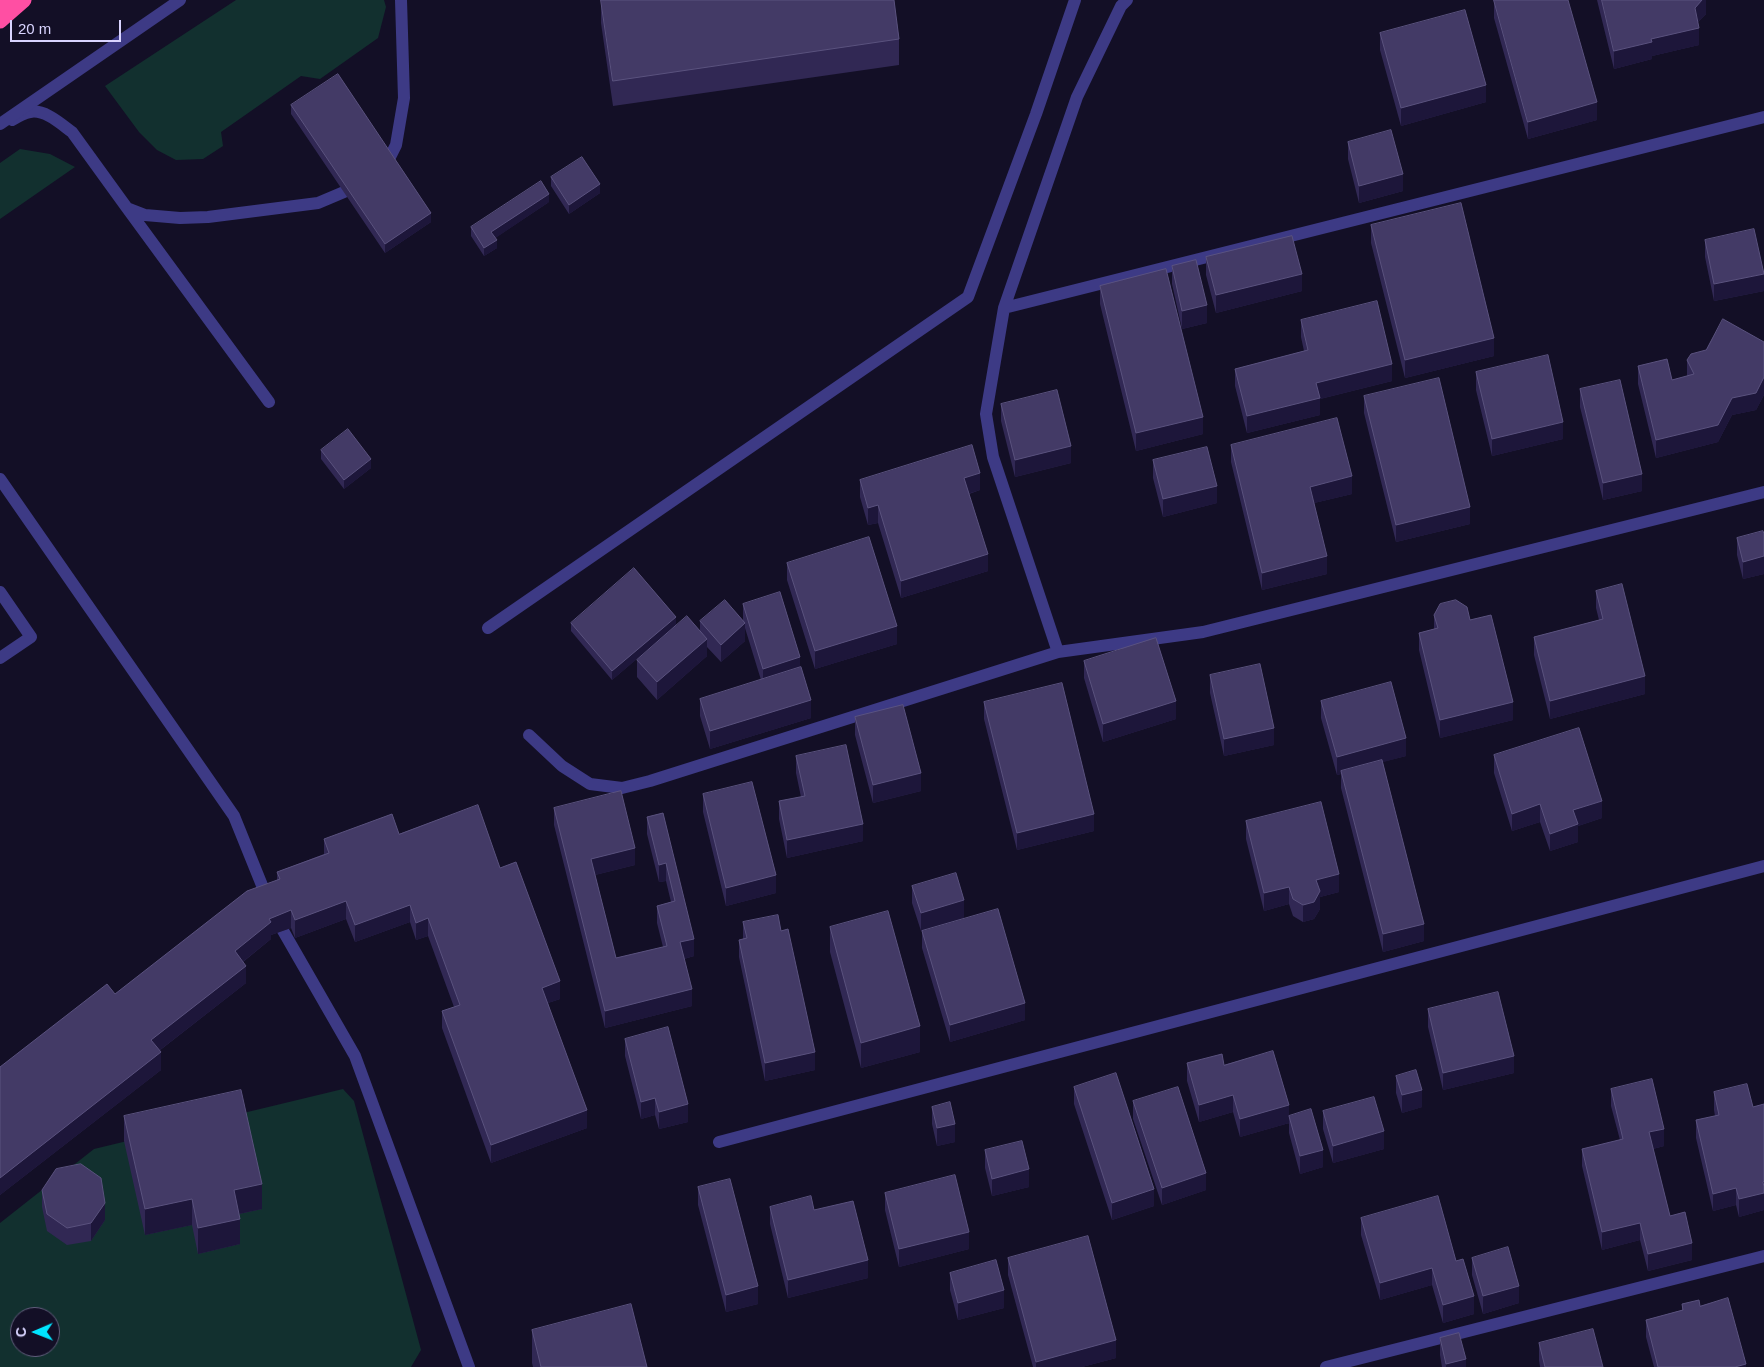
<!DOCTYPE html>
<meta charset="utf-8">
<style>
body{margin:0}
#map{position:relative;width:1764px;height:1367px;overflow:hidden;background:#130f26;font-family:Arial,sans-serif}
canvas{display:block}
.north{position:absolute;left:10px;top:1307px;width:50px;height:50px;box-sizing:border-box;background:#130f26;border:1px solid #625e7d;border-radius:50%;rotate:269deg;font-size:14px;font-weight:700;line-height:20px;text-align:center;color:#d9d4ff}
.north::after{content:'';display:block;margin:auto;width:18px;height:22px;background:#00e5ff;clip-path:polygon(50% 0,100% 100%,50% 72%,0 100%)}
.scale{position:absolute;left:10px;top:20px;width:111px;height:22px;box-sizing:border-box;border:2px solid #d9d4ff;border-top:0;padding-left:6px;font-size:15px;line-height:18px;white-space:nowrap;color:#d9d4ff;-webkit-text-stroke:4px #130f26;paint-order:stroke}
</style>
<div id="map">
<canvas width="1764" height="1367"></canvas>
<div class="north">С</div>
<div class="scale">20 m</div>
</div>
<script>
const ctx = document.querySelector('canvas').getContext('2d');
ctx.lineJoin = 'round';
function paint(path, color) { ctx.fillStyle = color; ctx.fill(path, 'evenodd'); }
function strokePath(path, color, width, dash) { ctx.strokeStyle = color; ctx.lineWidth = width; ctx.lineCap = dash ? 'butt' : 'round'; ctx.setLineDash(dash || []); ctx.stroke(path); }
const green = new Path2D(`
 M236,0H384L386,7L378,38L320,79L301,76L221,132L223,146L203,159L176,160L157,150L139,132L105,86Z
 M20,149L50,154L75,167L0,219V163Z
 M343,1089L354,1101L421,1350L411,1367H0V1223L94,1149ZM20,1317H50V1347H20Z`);
const lane = new Path2D(`
 M12,120C17,117 24,113 30,112C45,109 61,124 72,132L127,208L145,215L180,218L208,217L318,203L344,192
 M389,159L396,145L404,98L401,0
 M127,208L269,402
 M1004,308L1764,117
 M0,479L234,816L274,915L355,1056L469,1367
 M0,592L31,637L0,658
 M488,628L968,297L1036,114L1075,0
 M1058,652L993,457L986,414L1004,308L1077,97L1121,6L1127,0
 M529,735L562,766L590,784L622,788L650,781L1058,652L1203,632L1764,492
 M719,1142L1764,866
 M1326,1367L1764,1256`);
const street = new Path2D(`
 M0,124L180,0`);
const highway = new Path2D(`
 M0,4L6,0
 M0,21L24,0`);
const wall = new Path2D(`
 M601,0H894L899,39V65L613,106L601,23Z
 M1494,0L1597,120L1528,139L1494,18Z
 M1597,0H1706V14L1698,22L1699,45L1652,56V59L1614,69Z
 M1380,33L1486,102L1401,126L1380,50Z
 M291,105L431,222L385,253L291,114Z
 M1348,142L1403,191L1359,203L1348,159Z
 M551,177L600,193L569,214L551,186Z
 M549,202L495,238L497,248L484,256L471,236V227Z
 M1371,225L1494,356L1405,378L1371,243Z
 M1705,240L1764,291L1714,301L1705,257Z
 M1206,257L1302,291L1216,313L1206,275Z
 M1172,266L1207,323L1182,329L1172,284Z
 M1100,286L1203,434L1136,451L1100,304Z
 M1301,320L1392,381L1320,399V415L1247,433L1235,386V369L1304,351L1301,337Z
 M1764,342V395L1756,410L1732,415L1718,442L1656,458L1638,384V366L1672,380L1687,376V360Z
 M1476,372L1563,439L1492,456L1476,390Z
 M1580,389L1642,491L1603,500L1580,407Z
 M1364,396L1470,524L1396,542L1364,413Z
 M1001,404L1071,463L1015,477L1001,421Z
 M1231,445L1352,494L1314,503L1327,574L1262,590L1231,462Z
 M321,450L371,468L344,489L321,459Z
 M1153,460L1217,503L1163,517L1153,478Z
 M860,480L980,490L969,494L988,571L901,598L878,523L868,525L860,497Z
 M1764,534V574L1743,579L1737,555V538Z
 M787,563L897,644L815,669L787,580Z
 M1596,591L1645,694L1550,719L1534,655V637L1599,620L1596,608Z
 M743,604L800,667L811,718L710,749L700,716V699L761,680L745,628V641L721,662L707,647V656L657,700L637,677V660L673,628L612,680L571,631V623L676,626L700,631V621H743Z
 M1434,615L1470,620L1513,720L1440,738L1419,650V633L1434,629Z
 M1084,661L1176,719L1103,742L1084,678Z
 M1210,675L1274,745L1224,756L1210,693Z
 M1321,701L1406,756L1382,762L1424,941L1383,952L1341,788V774L1337,775L1321,718Z
 M984,702L1094,831L1017,850L984,719Z
 M855,717L921,791L873,803L855,735Z
 M1494,755L1602,818L1578,826V842L1550,851L1540,822L1512,831L1494,773Z
 M796,756L863,841L787,858L779,819V801L801,797L796,773Z
 M703,794L776,893L726,906L703,812Z
 M554,808L635,865L595,875L616,958L663,947L657,923V906L671,902L666,881L659,882L647,834V817L663,813L694,956L684,959L692,1006L605,1028L554,825Z
 M1246,821L1339,892L1320,897V909L1314,919L1303,922L1293,916L1289,904L1264,911L1246,839Z
 M399,834L500,868L560,999L548,1003L587,1128L491,1163L442,1028V1011L454,1007L428,936L416,940L410,922L355,942L346,919L295,938L291,928L271,935V939L243,962L246,983L159,1051L161,1070L0,1195V1067L115,994L277,880V872L324,854V839Z
 M912,886L964,918L921,931L912,903Z
 M743,922L815,1070L765,1081L739,957V940L743,939Z
 M830,927L920,1052L861,1068L830,952Z
 M922,931L1025,1020L950,1042L922,948Z
 M1428,1009L1514,1073L1443,1090L1428,1027Z
 M625,1039L688,1122L659,1129L655,1115L641,1119L625,1056Z
 M1187,1063L1224,1065L1289,1123L1240,1137L1233,1112L1199,1122L1187,1081Z
 M1396,1076L1422,1107L1402,1113L1396,1093Z
 M1074,1087L1154,1206L1112,1220L1074,1104Z
 M1611,1089L1664,1146L1653,1149L1670,1216L1692,1260L1648,1271L1640,1240L1602,1250L1582,1166V1149L1620,1140L1611,1106Z
 M1714,1092L1753,1107L1764,1104V1210L1739,1217L1736,1205L1713,1211L1696,1138V1120L1715,1116L1714,1110Z
 M1133,1101L1206,1190L1162,1205L1133,1119Z
 M932,1107L955,1142L937,1146L932,1124Z
 M1323,1111L1384,1149L1333,1163L1323,1129Z
 M124,1116L262,1209L239,1214L240,1244L198,1254L192,1225L145,1235L124,1141Z
 M1289,1116L1323,1167L1300,1174L1289,1133Z
 M985,1150L1029,1187L992,1196L985,1168Z
 M698,1187L758,1304L726,1312L698,1205Z
 M42,1190L105,1220L91,1241L67,1245L47,1231L42,1207Z
 M885,1193L969,1249L899,1267L885,1210Z
 M770,1207L814,1210L868,1278L788,1298L770,1224Z
 M1361,1218L1456,1261L1474,1314L1443,1323L1432,1285L1380,1300L1361,1235Z
 M1008,1258L1116,1358L1082,1367H1033L1008,1275Z
 M1472,1258L1519,1303L1483,1314L1472,1275Z
 M950,1273L1004,1308L958,1320L950,1290Z
 M1682,1304L1700,1306L1746,1367H1654L1646,1337V1320L1682,1310Z
 M532,1330L647,1367H533L532,1363Z
 M1440,1338L1466,1367H1442L1440,1355Z
 M1539,1343L1603,1367H1540L1539,1360Z`);
const shadedWall = new Path2D(`
 M1702,0H1706V14L1695,25V8Z
 M1699,28V45L1652,56V59L1614,69V51L1651,39Z
 M1486,85V102L1401,126V108Z
 M1597,102V120L1528,139V122Z
 M1403,174V191L1359,203V186Z
 M600,184V193L569,214V205Z
 M549,194V202L491,241V232Z
 M431,213V222L385,253V244Z
 M497,240V248L484,256V248Z
 M1302,274V291L1216,313V295Z
 M1764,274V291L1714,301V284Z
 M1207,305V323L1182,329V311Z
 M1494,338V356L1405,378V360Z
 M1392,364V381L1320,399V415L1247,433V416L1316,383Z
 M1764,377V395L1756,410L1732,415L1718,442L1656,458V440L1732,398Z
 M1203,417V434L1136,451V433Z
 M1563,422V439L1492,456V439Z
 M1071,446V463L1015,477V460Z
 M371,459V468L344,489V480Z
 M980,473V490L964,495V478Z
 M1642,474V491L1603,500V483Z
 M1352,476V494L1310,504V487Z
 M1217,486V503L1163,517V499Z
 M878,505V523L868,525V508Z
 M1470,507V524L1396,542V525Z
 M988,554V571L901,598V581Z
 M1327,556V574L1262,590V573Z
 M1764,556V574L1743,579V562Z
 M676,617V626L612,680V671Z
 M745,623V641L721,662V645Z
 M897,626V644L815,669V651Z
 M707,639V656L657,700V682Z
 M800,657V675L763,686V669Z
 M1645,676V694L1550,719V701Z
 M811,700V718L710,749V731Z
 M1176,701V719L1103,742V724Z
 M1513,702V720L1440,738V720Z
 M1274,728V745L1224,756V739Z
 M1406,738V756L1342,773L1341,771V774L1337,775V757Z
 M921,773V791L873,803V785Z
 M1602,801V818L1578,826V842L1550,851V834L1573,810Z
 M1540,804V822L1512,831V814Z
 M1094,814V831L1017,850V833Z
 M863,824V841L787,858V840Z
 M635,848V865L591,876V859Z
 M666,863V881L659,882V865Z
 M1339,874V892L1320,897V909L1314,919L1303,922V905L1316,880Z
 M776,875V893L726,906V888Z
 M1289,887V904L1264,911V893Z
 M964,900V918L921,931V913Z
 M346,901V919L295,938V920Z
 M410,905V922L355,942V925Z
 M291,910V928L271,935V939L235,968V951L269,919Z
 M428,918V936L416,940V923Z
 M1424,924V941L1383,952V934Z
 M694,939V956L680,960V942Z
 M246,966V983L151,1057V1040Z
 M560,981V999L542,1005V988Z
 M692,989V1006L605,1028V1011Z
 M1025,1003V1020L950,1042V1025Z
 M920,1026V1052L861,1068V1043Z
 M161,1052V1070L0,1195V1178Z
 M815,1052V1070L765,1081V1063Z
 M1514,1056V1073L1443,1090V1073Z
 M1422,1090V1107L1402,1113V1095Z
 M1233,1095V1112L1199,1122V1105Z
 M655,1098V1115L641,1119V1102Z
 M688,1104V1122L659,1129V1112Z
 M1289,1105V1123L1240,1137V1119Z
 M587,1110V1128L491,1163V1145Z
 M955,1124V1142L937,1146V1128Z
 M1664,1129V1146L1649,1150V1132Z
 M1384,1131V1149L1333,1163V1146Z
 M1323,1150V1167L1300,1174V1156Z
 M1029,1169V1187L992,1196V1179Z
 M1206,1173V1190L1162,1205V1188Z
 M1764,1181V1210L1739,1217V1199Z
 M262,1184V1209L234,1215V1190Z
 M1736,1188V1205L1713,1211V1194Z
 M1154,1189V1206L1112,1220V1203Z
 M192,1199V1225L145,1235V1209Z
 M105,1203V1220L91,1241V1223Z
 M240,1219V1244L198,1254V1228Z
 M1640,1223V1240L1602,1250V1232Z
 M969,1232V1249L899,1267V1249Z
 M1692,1243V1260L1648,1271V1254Z
 M868,1260V1278L788,1298V1280Z
 M1432,1268V1285L1380,1300V1283Z
 M758,1286V1304L726,1312V1295Z
 M1519,1286V1303L1483,1314V1296Z
 M1004,1290V1308L958,1320V1303Z
 M1474,1296V1314L1443,1323V1305Z
 M1116,1340V1358L1082,1367H1036V1362Z
 M1466,1359V1367H1446V1364Z
 M1746,1364V1367H1735Z`);
const building = new Path2D(`
 M601,0H894L899,39L613,81Z
 M1494,0H1568L1597,102L1528,122Z
 M1602,0H1702L1695,8L1699,28L1651,39L1652,42L1614,51Z
 M1465,10L1486,85L1401,108L1380,33Z
 M338,74L431,213L385,244L291,105Z
 M1391,130L1403,174L1359,186L1348,142Z
 M582,157L600,184L569,205L551,177Z
 M541,181L549,194L491,232L497,240L484,248L471,227Z
 M1461,203L1494,338L1405,360L1371,225Z
 M1754,229L1764,274L1714,284L1705,240Z
 M1292,236L1302,274L1216,295L1206,257Z
 M1196,260L1207,305L1182,311L1172,266Z
 M1166,269L1203,417L1136,433L1100,286Z
 M1377,301L1392,364L1316,383L1320,398L1247,416L1235,369L1308,350L1301,320Z
 M1723,319L1764,342V377L1756,393L1732,398L1718,425L1656,440L1638,366L1667,359L1672,380L1694,374L1687,360L1691,354L1706,350Z
 M1548,355L1563,422L1492,439L1476,372Z
 M1439,378L1470,507L1396,525L1364,396Z
 M1620,380L1642,474L1603,483L1580,389Z
 M1057,390L1071,446L1015,460L1001,404Z
 M1337,418L1352,476L1310,487L1327,556L1262,573L1231,445Z
 M348,429L371,459L344,480L321,450Z
 M972,445L980,473L964,478L988,554L901,581L878,505L868,508L860,480Z
 M1207,447L1217,486L1163,499L1153,460Z
 M1763,531L1764,534V556L1743,562L1737,538Z
 M869,537L897,626L815,651L787,563Z
 M634,568L676,617L612,671L571,623Z
 M1622,584L1645,676L1550,701L1534,637L1603,619L1596,591Z
 M780,592L800,657L763,669L743,604Z
 M725,600L745,623L721,645L700,621Z
 M1456,600L1467,607L1470,620L1491,615L1513,702L1440,720L1419,633L1438,628L1434,615L1440,604Z
 M687,616L707,639L657,682L637,660Z
 M1156,638L1176,701L1103,724L1084,661Z
 M1260,664L1274,728L1224,739L1210,675Z
 M801,667L811,700L710,731L700,699Z
 M1391,682L1406,738L1337,757L1321,701Z
 M1062,683L1094,814L1017,833L984,702Z
 M903,705L921,773L873,785L855,717Z
 M1579,728L1602,801L1573,810L1578,824L1550,834L1540,804L1512,814L1494,755Z
 M846,745L863,824L787,840L779,801L805,796L796,756Z
 M1382,760L1424,924L1383,934L1341,771Z
 M752,782L776,875L726,888L703,794Z
 M621,791L635,848L591,859L616,958L667,946L657,906L675,901L666,863L659,865L647,817L663,813L694,939L680,942L692,989L605,1011L554,808Z
 M1321,802L1339,874L1316,880L1320,891L1314,902L1303,905L1293,899L1289,887L1264,893L1246,821Z
 M478,805L500,868L516,862L560,981L542,988L587,1110L491,1145L442,1011L460,1005L428,918L416,923L410,905L355,925L346,901L295,920L291,910L269,919L271,922L235,951L246,966L151,1040L161,1052L0,1178V1067L107,984L115,994L247,891L280,879L277,872L329,853L324,839L392,814L399,834Z
 M956,873L964,900L921,913L912,886Z
 M998,909L1025,1003L950,1025L922,931Z
 M888,911L920,1026L861,1043L830,927Z
 M778,915L781,931L788,929L815,1052L765,1063L739,940L747,938L743,922Z
 M1498,992L1514,1056L1443,1073L1428,1009Z
 M668,1027L688,1104L659,1112L655,1098L641,1102L625,1039Z
 M1273,1051L1289,1105L1240,1119L1233,1095L1199,1105L1187,1063L1222,1054L1224,1065Z
 M1416,1070L1422,1090L1402,1095L1396,1076Z
 M1116,1073L1154,1189L1112,1203L1074,1087Z
 M1652,1079L1664,1129L1649,1132L1670,1216L1685,1212L1692,1243L1648,1254L1640,1223L1602,1232L1582,1149L1623,1139L1611,1089Z
 M1747,1084L1753,1107L1764,1104V1181L1763,1182L1764,1187V1193L1739,1199L1736,1188L1713,1194L1696,1120L1719,1115L1714,1092Z
 M1178,1087L1206,1173L1162,1188L1133,1101Z
 M241,1090L262,1184L234,1190L240,1219L198,1228L192,1199L145,1209L124,1116Z
 M1374,1097L1384,1131L1333,1146L1323,1111Z
 M950,1102L955,1124L937,1128L932,1107Z
 M1311,1109L1323,1150L1300,1156L1289,1116Z
 M1022,1141L1029,1169L992,1179L985,1150Z
 M81,1164L101,1178L105,1203L91,1223L67,1228L47,1214L42,1190L56,1169Z
 M955,1175L969,1232L899,1249L885,1193Z
 M730,1179L758,1286L726,1295L698,1187Z
 M811,1196L814,1210L853,1201L868,1260L788,1280L770,1207Z
 M1438,1196L1456,1261L1463,1259L1474,1296L1443,1305L1432,1268L1380,1283L1361,1218Z
 M1088,1236L1116,1340L1036,1362L1008,1258Z
 M1508,1247L1519,1286L1483,1296L1472,1258Z
 M996,1260L1004,1290L958,1303L950,1273Z
 M1728,1298L1746,1364L1735,1367H1658L1646,1320L1683,1310L1682,1304L1699,1300L1700,1306Z
 M631,1304L647,1367H541L532,1330Z
 M1593,1329L1603,1367H1545L1539,1343Z
 M1459,1333L1466,1359L1446,1364L1440,1338Z`);
paint(green, '#12302f');
strokePath(lane, '#3d3a85', 12);
strokePath(street, '#3d3a85', 12);
strokePath(highway, '#ff4fa3', 15);
paint(wall, '#312854');
paint(shadedWall, '#1d163a');
paint(building, '#433a66');
strokePath(building, '#5a527e', 1);
</script>
